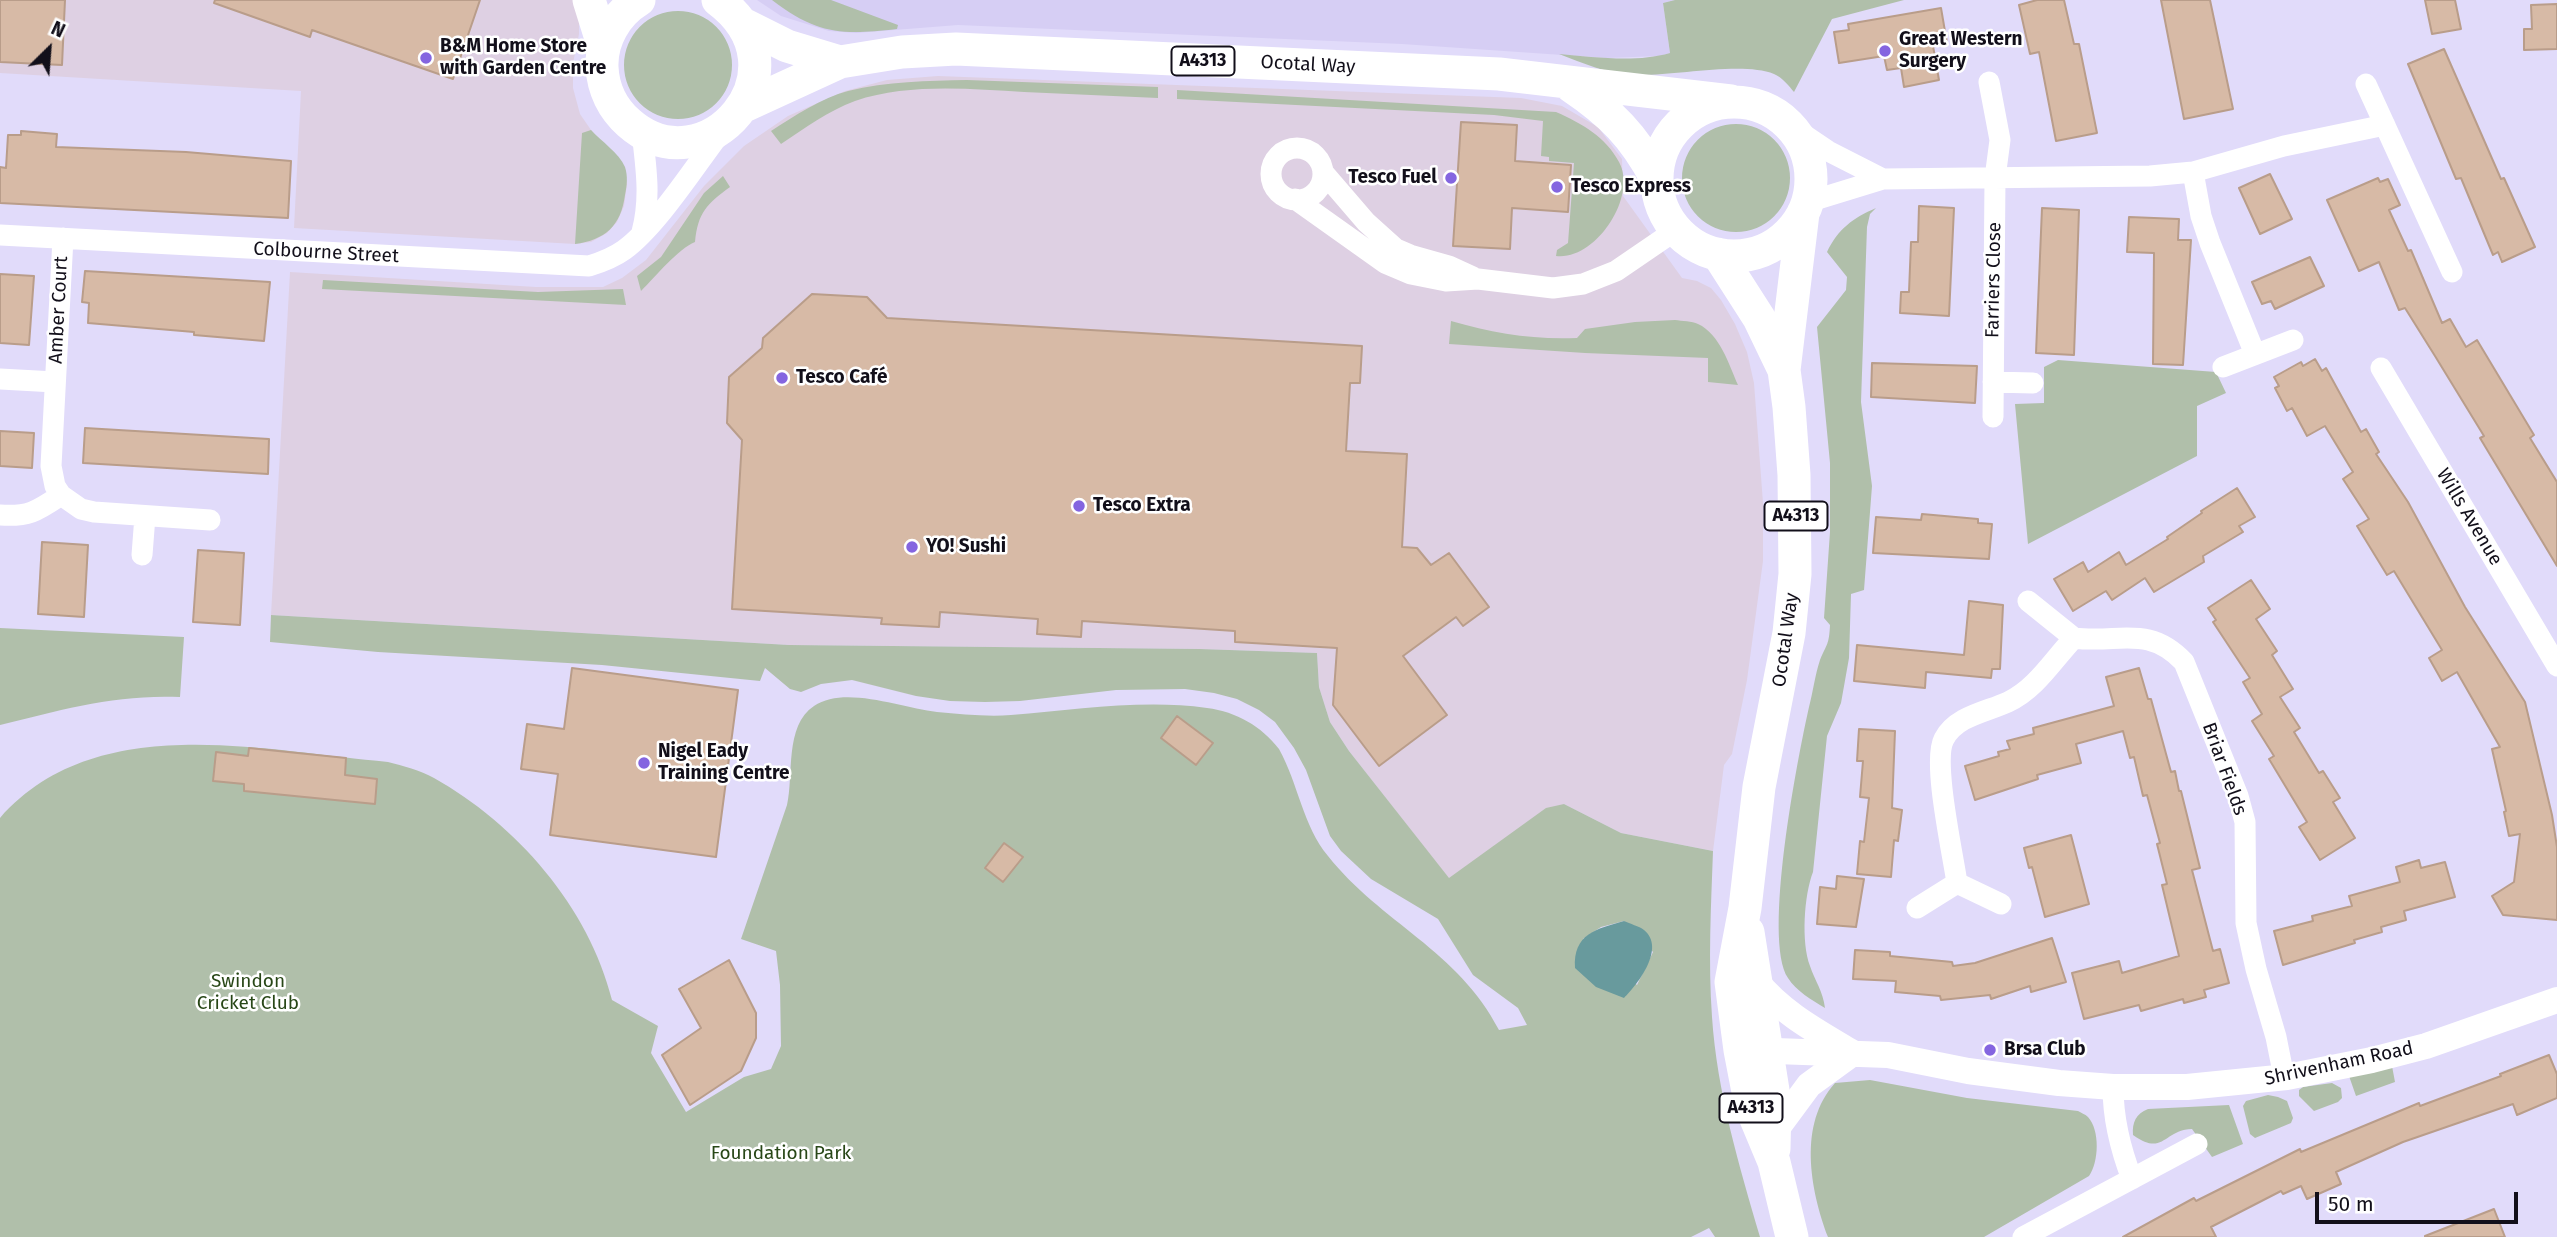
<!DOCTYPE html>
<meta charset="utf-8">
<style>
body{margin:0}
#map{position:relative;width:2557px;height:1237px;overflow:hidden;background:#e1dbfa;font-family:"Fira Sans",sans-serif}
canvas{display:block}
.north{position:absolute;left:14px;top:14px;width:70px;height:70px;-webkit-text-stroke:5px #fff;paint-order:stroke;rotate:25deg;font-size:19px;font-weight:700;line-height:28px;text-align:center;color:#120f1a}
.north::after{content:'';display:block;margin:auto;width:24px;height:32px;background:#120f1a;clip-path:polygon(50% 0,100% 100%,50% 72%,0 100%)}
.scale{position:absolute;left:2315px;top:1192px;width:203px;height:32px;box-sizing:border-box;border:4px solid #120f1a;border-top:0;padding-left:9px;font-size:21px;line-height:24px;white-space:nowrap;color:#120f1a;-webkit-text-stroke:5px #fff;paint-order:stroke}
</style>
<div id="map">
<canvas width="2557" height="1237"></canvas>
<div class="north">N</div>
<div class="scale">50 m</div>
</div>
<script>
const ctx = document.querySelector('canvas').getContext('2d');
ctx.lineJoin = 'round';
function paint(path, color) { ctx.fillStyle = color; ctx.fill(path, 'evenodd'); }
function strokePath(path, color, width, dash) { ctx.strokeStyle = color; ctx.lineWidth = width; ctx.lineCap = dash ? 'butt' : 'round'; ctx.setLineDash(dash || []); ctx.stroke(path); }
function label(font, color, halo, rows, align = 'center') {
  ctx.font = font + ' "Fira Sans",sans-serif'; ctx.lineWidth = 5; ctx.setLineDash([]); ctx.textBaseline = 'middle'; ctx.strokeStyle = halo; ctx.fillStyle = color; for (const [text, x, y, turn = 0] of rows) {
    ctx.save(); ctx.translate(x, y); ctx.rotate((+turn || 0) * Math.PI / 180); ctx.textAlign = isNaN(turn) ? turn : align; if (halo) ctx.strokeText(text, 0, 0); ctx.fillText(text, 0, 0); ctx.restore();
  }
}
const commercial = new Path2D(`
 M0,0H576L579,8V34L573,63V88L580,114L591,130L624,166L627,184L624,206L617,222L607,233L591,242L575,244L294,228L301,91L0,73Z
 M938,76L1521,98L1562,106L1598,127L1622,159L1623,196L1682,278L1697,281L1711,288L1721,300L1735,324L1747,352L1754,383L1763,503V561L1747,680L1732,754L1724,765L1713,851L1621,833L1564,804L1449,879L1349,751L1330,722L1319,687L1317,653L1200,649L789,645L271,615L290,272L536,287H603L622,278L646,260L704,186L744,146L788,116L845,91L887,80Z`);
const built = new Path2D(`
 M757,0H1675L1663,3L1670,53L1661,56L1606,58L1402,44L958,25L856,33L829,31L781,16Z`);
const green = new Path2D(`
 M772,0H831L898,25L897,29C842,35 818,35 772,0Z
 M1675,0H1904L1832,19L1794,92C1789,86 1782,77 1774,74C1741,61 1671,77 1633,75C1607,74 1583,63 1559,54C1594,57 1636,63 1670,53L1663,3Z
 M624 65a54 54 0 1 1 108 0a54 54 0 1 1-108 0Z
 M967,80L1158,87V98C1113,96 1069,94 1024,92C969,89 908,83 855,101C828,111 805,128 781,144L771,131C794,116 822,98 848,91C887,81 928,81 967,80Z
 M1177,90L1556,112C1581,123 1606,137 1619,162C1638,197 1595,261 1556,256L1557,250L1568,243L1574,163L1549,161V157L1541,156L1543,121L1494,115L1177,99Z
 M1682 178a54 54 0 1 1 108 0a54 54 0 1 1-108 0Z
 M591,130C601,141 619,153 625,167C628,176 627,186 625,195C621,226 605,240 575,244L582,133Z
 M723,176L730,187C707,204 698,212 695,242C678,249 656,276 641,291L637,276L661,257L704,193Z
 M1876,208L1870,214L1867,227L1861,402L1872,486L1864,590L1851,594L1849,658L1841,703L1827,736L1813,872C1804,895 1801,942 1810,966C1815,981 1823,991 1825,1008C1812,1000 1796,991 1788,978C1762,939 1798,756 1809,707C1813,692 1815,675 1820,660C1827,643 1829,645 1830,625L1824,618L1830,532V463L1817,327L1846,290L1847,277L1827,252C1838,229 1853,218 1876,208Z
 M323,280L538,292L623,289L626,305L322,289Z
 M1675,320C1682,321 1692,321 1698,324C1720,334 1729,365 1738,385L1708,382V358L1585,353L1449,344L1451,321C1493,333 1533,340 1577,338L1585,329L1635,322Z
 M2058,360L2216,372L2226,393L2197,406V456L2028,544L2015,404L2044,403V367Z
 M271,615L789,645L1200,649L1317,653L1319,687L1330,722L1349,751L1449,878L1546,808L1564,804L1621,833L1713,851C1711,906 1708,962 1712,1017C1717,1092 1739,1165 1760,1237H1715L1709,1228L1691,1237H0V818C96,709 262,751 388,762C403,766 420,770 434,778C516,824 589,907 612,1000L658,1026L651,1053L686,1112L744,1077L771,1069L781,1046L780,985L776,951L741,939L787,805C794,776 784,726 814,706C845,685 901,708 937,712C961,714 987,717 1011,715C1077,710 1142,699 1207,708C1237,712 1261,726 1279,749C1298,783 1303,826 1328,856C1381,923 1458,950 1499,1030L1527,1025L1518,1008L1473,975L1438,919L1371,879L1341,851L1330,836L1306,770L1294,748L1275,722L1259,710L1237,699L1214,693L1185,689L1116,690L1020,701L985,702L950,701L916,696L852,680L821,684L801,692L790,689L765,668L760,681L602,665L378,652L270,642ZM1624,921L1653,952L1637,985L1583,939L1601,927Z
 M0,628L184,637L180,697C117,694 60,710 0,725Z
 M2392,1066L2395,1082L2356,1096L2349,1076Z
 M1870,1080L1967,1098L2078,1111C2081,1113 2085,1114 2088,1117C2100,1130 2099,1162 2089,1176L1984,1237H1828C1810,1189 1798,1124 1835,1083Z
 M2332,1083L2341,1088L2342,1098L2338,1102L2314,1111L2299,1096V1090L2303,1087Z
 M2268,1095L2278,1097L2287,1101L2293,1118L2291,1123L2255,1138L2250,1134L2243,1106L2246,1101Z
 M2229,1105L2243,1144L2212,1157L2192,1129C2163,1130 2164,1157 2133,1135C2132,1122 2136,1114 2148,1109Z`);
const water = new Path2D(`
 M1624,921C1630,924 1639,926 1644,930C1666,948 1638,984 1624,998L1596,987L1575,968C1573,934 1596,929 1624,921Z`);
const building = new Path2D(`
 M0,0H65L62,65L0,62Z
 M215,0H480L453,79L312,30L310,37L214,3Z
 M2037,0H2064L2074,44H2079L2097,133L2056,141L2039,52L2030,54L2019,5Z
 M2161,0H2210L2233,109L2184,119Z
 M2425,0H2455L2461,29L2432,34Z
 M2557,4V49L2524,50V29H2532L2531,5Z
 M1941,8L1947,43L1933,46L1939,80L1904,87L1901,68L1887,70L1884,56L1839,63L1834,32L1849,30L1848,24Z
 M2444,49L2501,179L2504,178L2535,247L2502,262L2498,252L2493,255L2461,178L2456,179L2408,64Z
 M1461,122L1517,125L1515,161L1571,165L1568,212L1512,208L1510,249L1453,246Z
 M21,131L57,134L56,147L186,152L291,161L288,218L0,203V167L6,168L8,135H21Z
 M2270,174L2292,219L2260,234L2239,188Z
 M2378,178L2380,182L2388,179L2400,205L2389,210L2408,251L2411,250L2442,323L2450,319L2466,347L2477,340L2534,435L2530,438L2557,482V566L2480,438L2484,436L2435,356L2405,308L2399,310L2379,262L2359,271L2327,200Z
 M1919,206L1954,208L1949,316L1900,313L1901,292H1909L1911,242H1918Z
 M2042,208L2079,210L2074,355L2036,353Z
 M2129,217L2179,219L2178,240H2191L2183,365L2153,364L2154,253L2127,252Z
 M2310,257L2324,286L2275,309L2271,301L2262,304L2252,282Z
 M85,271L270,282L264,341L194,335V332L88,323L89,303L82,302Z
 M0,274L34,276L29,345L0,343Z
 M812,294L867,297L887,318L1362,346L1360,383H1350L1346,451L1407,454L1402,547L1417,548L1431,565L1449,553L1489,607L1463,626L1456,617L1403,656L1447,715L1379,766L1333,705L1337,648L1235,642V631L1082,621L1081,637L1037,634L1038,619L940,612L939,627L881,624L882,618L732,609L742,440L727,423L729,377L762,348L763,338Z
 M2315,359L2322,371L2326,368L2361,432L2366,429L2379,452L2376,454L2408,502L2465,607L2525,702L2552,815L2557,847V920L2503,915L2492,896L2514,882L2520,834L2509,836L2504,812L2506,811L2492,749L2500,747L2457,672L2442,681L2429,658L2442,650L2394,571L2387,575L2357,526L2369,519L2343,479L2353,472L2325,426L2307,436L2292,408L2287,411L2275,388L2279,386L2274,377L2301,362L2303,366Z
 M1872,363L1977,366L1975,403L1871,397Z
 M85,428L269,439L268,474L83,463Z
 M0,431L34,433L32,468L0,466Z
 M2237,488L2255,517L2239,526L2243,532L2203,556L2204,562L2154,592L2145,578L2112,600L2106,591L2073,611L2054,579L2083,562L2088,572L2119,552L2126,565L2168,539L2167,537L2202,513L2201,511Z
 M1922,514L1978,519V523L1992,524L1989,559L1873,553L1876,517L1921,520Z
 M42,542L88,545L84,617L38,614Z
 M198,550L244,553L240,625L193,622Z
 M2251,580L2270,609L2256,619L2277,651L2272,655L2293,689L2280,697L2300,728L2294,732L2319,773L2323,771L2340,798L2333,802L2355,838L2320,860L2299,827L2307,822L2269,759L2274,756L2252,721L2262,714L2243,682L2250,678L2213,622L2216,620L2208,608Z
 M1969,601L2003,605L2000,669H1992L1991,678L1926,672L1925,688L1854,681L1857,645L1964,655Z
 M572,668L738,690L716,857L550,835L558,774L521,769L527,724L564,729Z
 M2139,668L2148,699H2151L2171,772L2175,771L2179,791H2181L2200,868L2192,870L2213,951L2220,949L2229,983L2204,990L2206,997L2184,1003L2183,999L2141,1011L2139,1005L2084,1019L2072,973L2119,961L2122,973L2179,956L2162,885L2167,884L2157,844L2160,843L2147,795L2143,796L2134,757L2130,758L2123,731L2076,744L2081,763L2037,775L2038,779L1975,800L1965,766L1999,756L1998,752L2010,749L2007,741L2034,734L2033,728L2114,706L2106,677Z
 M1177,716L1213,743L1196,765L1161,738Z
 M1859,729L1895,731L1892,808L1902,810L1898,841L1894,840L1891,877L1857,874L1860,841L1864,842L1869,798L1860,797L1863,761H1857Z
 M249,748L346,758L345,775L377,779L375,804L244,791V784L213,781L216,752L248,756Z
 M2071,835L2089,904L2045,917L2032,867L2029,868L2024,848Z
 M1004,843L1023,857L1003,882L985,868Z
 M2419,860L2421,868L2445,862L2455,897L2404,911L2406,920L2381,927L2382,932L2354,940L2355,943L2283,965L2274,931L2313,921L2312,916L2352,906L2349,896L2400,882L2396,867Z
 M1837,876L1864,879L1856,927L1817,924L1820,887L1836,889Z
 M2052,938L2066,982L2031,992L2030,986L1991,999L1990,995L1941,1000L1940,996L1895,992L1896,981L1853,979L1855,950L1890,952V956L1952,962L1953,966L1975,963Z
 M729,960L756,1013V1038L741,1071L690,1105L662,1055L701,1028L679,989Z
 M2549,1055L2557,1074V1098L2517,1115L2513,1104L2403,1142L2336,1172L2341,1184L2307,1199L2301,1186L2283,1194L2281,1191L2211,1227L2216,1237H2123L2194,1198L2196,1201L2300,1149L2301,1152L2419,1103L2420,1106L2501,1076L2500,1074Z
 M2494,1209L2505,1237H2425V1236Z`);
const minor = new Path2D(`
 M1989,82L2000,140L1995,178L1993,417
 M2366,84L2452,272
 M1788,124L1828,151L1883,179
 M1271 174a26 26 0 1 1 52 0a26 26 0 1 1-52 0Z
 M1323,172L1366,222L1396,249L1410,255L1449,266L1473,277
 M2193,172L2201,216L2210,243L2255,354
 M1295,199L1385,263L1411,274L1446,281L1478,279L1553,288L1583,284L1616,271L1676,230
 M1808,202L1883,179L2150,176L2193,172L2284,146L2385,125
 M642,232C651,198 646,167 642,132
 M0,235L589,266C602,262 613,258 624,250C657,226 695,166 721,132
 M2223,367L2293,340
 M2381,368L2557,666
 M0,379L55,382
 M1993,382L2033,383
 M61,495L81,509L94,512L210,520
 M0,515C29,517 37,511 61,495L55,486L51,466L63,238
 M142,555L145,516
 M2028,601L2074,638
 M1957,883L2001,904
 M1917,908L1957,883C1953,854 1932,761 1944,739C1956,716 1986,712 2008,702C2036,689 2053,660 2074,638C2119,644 2148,624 2184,662L2238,796L2245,822L2246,923L2256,969L2276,1037L2284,1077
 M2113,1087C2113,1120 2120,1148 2132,1179
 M2023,1237L2197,1144`);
const tertiary = new Path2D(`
 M1756,981C1782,1013 1816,1031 1851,1052
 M1747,1050L1888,1055L1968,1071L2059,1083L2113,1087H2187L2287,1077L2372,1060L2426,1046L2557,1000
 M1775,1131L1809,1085L1853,1053`);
const primary = new Path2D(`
 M589,0L604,48
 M639,0C616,14 601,40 602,67C603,89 613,109 629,123C705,190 812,70 718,0
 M743,24L787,46L840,62
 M1571,86C1611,113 1634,136 1656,178
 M1657 179a77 77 0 1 1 154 0a77 77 0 1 1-154 0Z
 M742,107L840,62L902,52L956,49L1499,74L1731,101
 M1718,254L1759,318L1784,370
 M1748,932L1775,1103L1774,1149
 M1792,1237L1774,1162L1751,1107L1740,1050L1731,982L1745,908L1759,787L1789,633L1795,574L1794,475L1789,407L1784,370L1803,213`);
const markers = [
 [1885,51,7,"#8465e0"],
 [426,58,7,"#8465e0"],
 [1451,178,7,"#8465e0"],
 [1557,187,7,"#8465e0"],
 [782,378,7,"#8465e0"],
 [1079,506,7,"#8465e0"],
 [912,547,7,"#8465e0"],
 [644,763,7,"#8465e0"],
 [1990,1050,7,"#8465e0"]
];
const shields = [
 [1203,61,63],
 [1796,516,63],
 [1751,1108,63]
];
const shieldNames = [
 ["A4313",1203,61],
 ["A4313",1796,516],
 ["A4313",1751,1108]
];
const poiNames = [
 ["Great Western",1899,40],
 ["Surgery",1899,62],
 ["B&M Home Store",440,47],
 ["with Garden Centre",440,69],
 ["Tesco Fuel",1437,178,"right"],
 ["Tesco Express",1571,187],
 ["Tesco Café",796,378],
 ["Tesco Extra",1093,506],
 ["YO! Sushi",926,547],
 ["Nigel Eady",658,752],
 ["Training Centre",658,774],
 ["Brsa Club",2004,1050]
];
const streetNames = [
 ["Ocotal Way",1308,65,3],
 ["Colbourne Street",326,253,3],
 ["Farriers Close",1994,280,-89],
 ["Amber Court",59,310,-87],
 ["Wills Avenue",2469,517,59],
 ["Ocotal Way",1786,640,-82],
 ["Briar Fields",2224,769,70],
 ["Shrivenham Road",2339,1064,-12]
];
const parkNames = [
 ["Swindon",248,982],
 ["Cricket Club",248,1004],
 ["Foundation Park",781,1154]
];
paint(commercial, '#ded0e3');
paint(built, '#d6cef4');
paint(green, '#b0bfaa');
paint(water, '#689a9d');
paint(building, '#d7baa6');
strokePath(building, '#b99d8a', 2);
strokePath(minor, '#fff', 21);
strokePath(tertiary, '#fff', 26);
strokePath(primary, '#fff', 33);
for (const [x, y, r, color] of markers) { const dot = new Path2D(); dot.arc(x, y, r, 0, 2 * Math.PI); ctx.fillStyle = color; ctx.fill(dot); strokePath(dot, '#fff', 2.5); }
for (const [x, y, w] of shields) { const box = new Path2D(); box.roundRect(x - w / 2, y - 14.5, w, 29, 5); ctx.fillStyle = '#fff'; ctx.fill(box); strokePath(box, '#120f1a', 2); }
label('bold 18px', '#120f1a', null, shieldNames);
label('bold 19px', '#120f1a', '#fff', poiNames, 'left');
label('19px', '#120f1a', '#fff', streetNames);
label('19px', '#284717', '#fff', parkNames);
</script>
